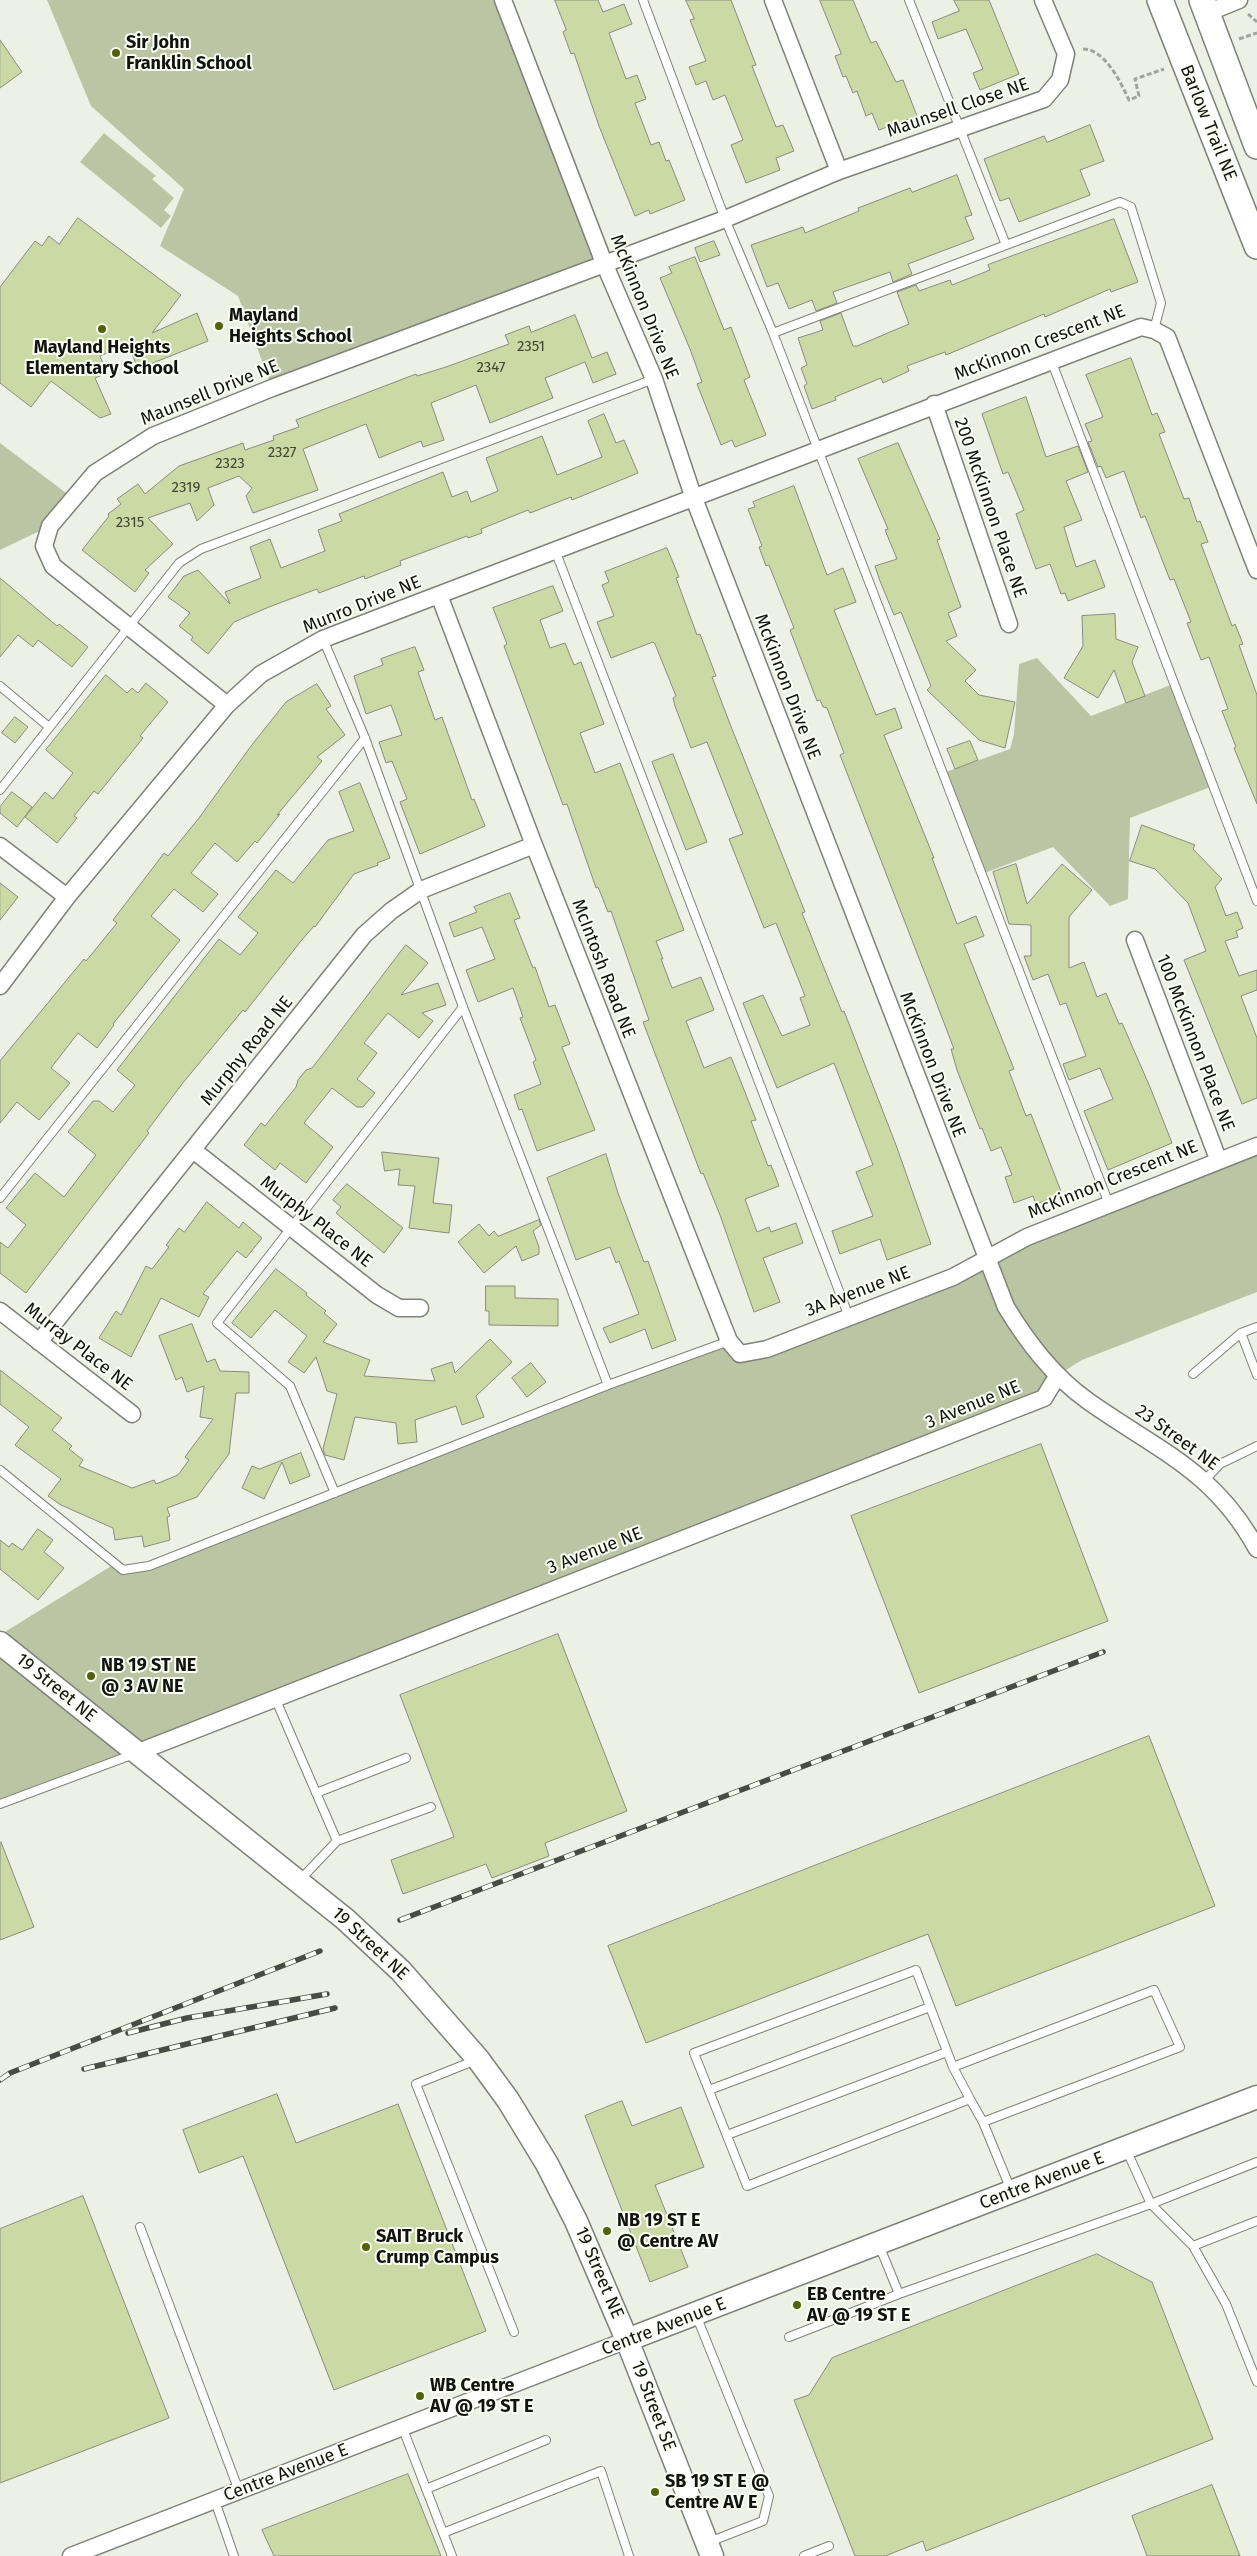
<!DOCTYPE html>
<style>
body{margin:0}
canvas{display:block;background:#edf1e5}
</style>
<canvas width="1257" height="2556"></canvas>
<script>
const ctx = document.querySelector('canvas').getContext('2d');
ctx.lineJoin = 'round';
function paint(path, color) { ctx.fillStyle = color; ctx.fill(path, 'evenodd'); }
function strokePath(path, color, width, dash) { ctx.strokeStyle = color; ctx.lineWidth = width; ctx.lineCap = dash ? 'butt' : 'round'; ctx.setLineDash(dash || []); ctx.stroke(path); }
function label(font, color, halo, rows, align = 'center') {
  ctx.font = font + ' "Fira Sans",sans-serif'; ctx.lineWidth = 4; ctx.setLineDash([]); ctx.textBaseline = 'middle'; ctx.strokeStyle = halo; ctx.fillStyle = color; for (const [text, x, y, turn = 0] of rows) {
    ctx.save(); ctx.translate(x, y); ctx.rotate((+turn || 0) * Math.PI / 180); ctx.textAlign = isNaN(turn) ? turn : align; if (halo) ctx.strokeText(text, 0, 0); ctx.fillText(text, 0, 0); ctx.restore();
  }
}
const green = new Path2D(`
 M47,0H503L604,263L272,388L238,296L160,246L184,189L91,106Z
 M104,133L156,176L152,179L174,198L164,210L171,216L161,228L80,162Z
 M0,443L74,499L50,526L0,550Z
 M1037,658L1091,716L1173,684L1213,786L1130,818L1128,899L1110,906L1053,847L982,874L943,773L1010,749L1014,734L1019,664Z
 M1257,1146V1292L1082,1360L1058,1375L1044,1398L0,1803V1635L116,1563L123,1570L149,1566L729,1341L740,1353L767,1349Z`);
const building = new Path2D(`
 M555,0H598L603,12L624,4L632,24L609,33L626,79L637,75L646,99L635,103L651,145L659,142L666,161L669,160L685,200L650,214L649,210L635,216L599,126L574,53L571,54L563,32L566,30Z
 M686,0H731L756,65L752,66L776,127L783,125L794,151L776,158L780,170L746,183L731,145L743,140L725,95L713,100L706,81L696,85L689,67L706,61L690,20L694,19Z
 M820,0H853L871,43L876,41L896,82L903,80L917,116L879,130L872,113L866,116L857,91L853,93L846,76L843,77L835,56L841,54Z
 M954,0H989L1019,74L980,90L973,73L983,69L966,29L938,39L932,22L959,11Z
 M0,40L22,72L0,88Z
 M1090,125L1104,161L1080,170L1090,195L1019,222L1009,198L1000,201L984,159L1044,136L1047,142Z
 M957,175L972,215L965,217L974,239L908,264L912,274L893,282L890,272L833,292L837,303L816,311L812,300L789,309L778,283L767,287L751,245L803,227L805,233L859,211L858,208L910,188L912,192Z
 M78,218L181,295L152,333L197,313L208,341L138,369L128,344L100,356L107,373L95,378L111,414L100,418L51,381L31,407L0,383V287L35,241L42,246L49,236L59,244Z
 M1114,219L1138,282L1111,292L1110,289L1045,317L1044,314L946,355L945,352L907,366L909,371L883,383L881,378L835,397L836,400L812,409L804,386L807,384L801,368L807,365L798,338L823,330L820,321L841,313L853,346H857L909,324L897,292L916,285L919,291L950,280L952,285L990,270L988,265Z
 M714,241L720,255L700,262L695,248Z
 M695,257L724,330L731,327L750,377L744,380L766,435L735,447L732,440L721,445L697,384L702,382L690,349L660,278L672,273L669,267Z
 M575,315L592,358L607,352L616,374L593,383L585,362L545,378L553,398L490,423L476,385L431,403L444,440L423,447L421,441L379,458L366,424L303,449L318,490L253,513L246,496L252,488L239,476L208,488L214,505L197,521L190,503L148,518L173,544L145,570L149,573L135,592L82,550L109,516L108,514L121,504L117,499L138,484L145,494L179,466L243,443L245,450L274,440L273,436L299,427L296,420L416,374L417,376L446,367L509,344L505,335L529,326L531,332Z
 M1131,358L1152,415L1157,413L1165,432L1159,434L1184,499L1189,498L1197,522L1200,521L1208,542L1201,544L1232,626L1235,624L1243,644L1239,645L1257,695V804L1234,748L1236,747L1222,711L1228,709L1209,657L1201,660L1187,623L1191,622L1174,579L1170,580L1145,516L1141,518L1124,471L1106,478L1101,466L1098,467L1088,442L1092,441L1085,424L1103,417L1086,375Z
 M1026,397L1046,457L1078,446L1088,472L1066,481L1082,520L1064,527L1076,567L1095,560L1105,587L1068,601L1065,593L1061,594L1050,564L1036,569L1016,514L1024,510L1008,472L1003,474L982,414Z
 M604,414L616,443L624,440L638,473L572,500L571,497L530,513L528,510L481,529L482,533L468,538L467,536L400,561L401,565L365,579L364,576L319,593L317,589L269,607L234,622L208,654L191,640L193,637L179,626L190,613L168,597L184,576L198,570L230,604L225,592L261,578L250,547L270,539L281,568L325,551L318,530L342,521L339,514L443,472L452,497L467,491L471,502L498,491L486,458L542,436L557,475L602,457L588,421Z
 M898,443L940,539L937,540L961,607L948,613L957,636L946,641L976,670L965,681L979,695L1015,702L1005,748L979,740L927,690L931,686L901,612L894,615L880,581L875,566L897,559L885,530L888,529L858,459Z
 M794,486L827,575L843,568L856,602L834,610L876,715L895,708L902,728L884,735L934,858H932L957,924L976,916L984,936L964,944L1014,1069L1009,1071L1026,1116L1031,1114L1062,1194L1036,1204L1033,1196L1014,1203L1005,1177L1012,1175L1001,1147L991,1151L982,1128L980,1129L957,1070L951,1049H954L936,1002L840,755L844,753L827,708L823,707L820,700L817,701L790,630L794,628L769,565L766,566L759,547L762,546L748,509L755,507L753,502Z
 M667,548L679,577L676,578L697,635L700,634L716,676L712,677L732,729L805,912L802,913L824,968L842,1012L844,1011L896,1145L931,1244L887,1260L880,1239L840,1254L832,1231L873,1216L856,1172L873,1165L834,1063L777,1088L743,1003L763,995L782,1036L810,1025L800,998L805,996L776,923L764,928L729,839L743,834L707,742L691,748L675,706L673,698L676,696L655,644L653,642L611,658L597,622L614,616L602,585L609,582L605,572Z
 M0,578L57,626L59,624L88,647L72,667L38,640L33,647L18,635L0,657Z
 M553,586L563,611L540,620L550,648L565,643L574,665L581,662L604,724L580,733L595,773L620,763L684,930L656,941L663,959H661L672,988L701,977L714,1010L686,1021L704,1068L731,1057L756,1120L751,1121L768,1166L771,1165L779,1186L745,1199L757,1232L769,1227L771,1232L796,1223L803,1243L763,1258L780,1302L754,1312L720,1215L703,1173L701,1174L643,1022L649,1020L611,911L608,912L598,887L596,888L567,804L563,805L504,646L507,644L493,608Z
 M1115,614L1116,639L1138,647L1132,662L1145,696L1126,703L1114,670L1098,698L1064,678L1083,646L1082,616Z
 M415,647L424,670L418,672L435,720L442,717L472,800L474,799L485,826L420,854L400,802L407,799L392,761L386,763L379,742L402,735L391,705L366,714L354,676L383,665L381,659Z
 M106,675L127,693L132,688L138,693L146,683L168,702L140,736L143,738L98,794L94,791L74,816L77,818L57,843L25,817L45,792L53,799L73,773L46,750Z
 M317,684L331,706L326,709L345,735L317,757L322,761L277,815L280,814L257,843L255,841L237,862L215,843L191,873L218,894L203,912L174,889L151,916L180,940L113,1024L114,1025L97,1048L78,1033L51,1068L70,1083L39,1120L17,1102L0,1123V1061L84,959L86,961L117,923L113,920L152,869L164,853L168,856L199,818L251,746L286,702Z
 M15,717L28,727L15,743L2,733Z
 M970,741L978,760L955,769L947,749Z
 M673,754L707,842L686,850L652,762Z
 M360,783L390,858L377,863L378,865L354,874L315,927L314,926L301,941L245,1012L243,1010L182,1084L147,1131L149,1133L26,1293L0,1273V1242L8,1248L26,1225L6,1208L35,1173L64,1197L96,1155L68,1132L93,1101H99L113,1112L135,1085L117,1070L219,939L240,955L258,933L238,917L276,870L293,883L328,840L354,831L339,792Z
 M12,792L32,807L17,827L0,813V807Z
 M1142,825L1195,845L1193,849L1222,879L1215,887L1226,916L1237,912L1243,928L1236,931L1238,937L1225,941L1239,976L1257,970V990L1241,996L1257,1038V1098L1242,1104L1184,960L1206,951L1188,903L1155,869L1130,861Z
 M1016,864L1027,904L1062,864L1092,890L1069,917V968L1084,962L1097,997L1106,993L1119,1024L1122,1023L1150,1087L1172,1143L1108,1170L1084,1111L1113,1099L1100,1068L1069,1080L1063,1064L1086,1056L1066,1003L1060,1005L1048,974L1033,980L1024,956H1031V925L1009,924L993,872Z
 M0,883L18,897L0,920Z
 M510,893L520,918L514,920L533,968L535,967L549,1007L555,1005L570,1044L562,1047L595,1130L537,1151L522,1109L519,1110L514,1095L541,1084L533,1062L536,1060L520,1018L523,1017L513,988L478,1002L466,970L495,959L482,927L454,937L449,923L477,912L474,907Z
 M406,945L428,963L401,995L438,983L446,1005L422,1013L433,1021L419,1038L388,1013L364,1043L377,1053L357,1079L375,1093L363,1107H357L332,1088L304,1123L333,1147L306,1183L280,1163L275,1170L244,1145L261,1123L265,1126L296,1087L298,1080L306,1070L312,1068L323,1054Z
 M382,1152L439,1158L433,1203L452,1205L449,1233L409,1228L415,1186L398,1185L400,1169L385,1171Z
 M606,1154L618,1193L644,1262L648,1261L676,1340L652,1349L645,1329L610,1343L603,1328L639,1314L619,1261L616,1263L610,1247L576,1260L547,1178Z
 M347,1184L403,1228L384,1253L336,1213L341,1207L333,1200Z
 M207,1202L239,1228L243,1222L262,1238L246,1258L237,1251L203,1294L209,1297L199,1317L161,1298L131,1357L99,1338L116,1311L121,1315L146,1266L152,1269L169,1247L166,1245L179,1228L184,1232Z
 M539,1220L541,1225L533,1231L539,1247V1254L522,1261L516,1246L484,1273L458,1242L479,1224L489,1236L494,1231L498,1236Z
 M276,1269L307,1293L306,1295L326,1311L324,1313L337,1324L323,1342L370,1360L364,1376L435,1381L431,1369L452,1362L455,1373L490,1339L512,1362L476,1396L484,1417L462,1425L456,1406L415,1420L417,1442L398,1444L396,1423L355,1417L344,1460L325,1455L323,1449L337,1394L327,1391L316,1357L304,1373L288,1362L307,1336L275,1310L251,1338L232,1323Z
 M486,1286H515V1298L558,1299V1326L489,1325V1311H486Z
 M192,1324L207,1362L215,1359L220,1371L249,1372V1393H236L229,1454L197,1497L167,1508L170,1516L167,1517L170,1540L144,1547L142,1536L115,1540L113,1528L61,1505L48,1496L61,1479L15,1445L29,1427L0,1404V1370L62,1418L52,1430L72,1446L69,1449L83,1460L79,1466L132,1488L154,1480L156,1484L178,1475L189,1460L185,1457L213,1419L200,1417L204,1386L187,1392L182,1377L176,1380L159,1336Z
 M531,1363L546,1382L527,1397L512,1378Z
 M1041,1444L1108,1621L919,1693L851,1516Z
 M301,1453L310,1476L290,1484L282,1462L264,1499L242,1488L252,1466L259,1469Z
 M38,1529L53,1540L44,1552L64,1568L38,1600L0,1569V1540L9,1547L12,1543L22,1550Z
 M558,1634L627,1811L545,1843L549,1856L492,1878L486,1864L403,1894L391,1860L454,1837L400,1695Z
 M1149,1736L1215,1906L956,2006L928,1934L646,2043L608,1946Z
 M1,1842L34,1927L0,1940V1843Z
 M277,2094L296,2143L398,2104L486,2331L334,2390L243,2156L199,2173L183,2130Z
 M622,2101L632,2126L681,2107L704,2167L655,2185L688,2267L650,2282L585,2116Z
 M83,2196L169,2418L0,2483V2229Z
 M1097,2254L1152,2282L1213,2439L926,2551L923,2541L885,2556H855L794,2400L809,2395L832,2358Z
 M408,2474L441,2556H274L262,2530Z
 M1212,2485L1240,2556H1147L1132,2516Z`);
const path = new Path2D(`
 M1248,14L1257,22
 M1239,39L1257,33
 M1083,49C1105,49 1121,83 1129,100L1139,96L1135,79L1164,69`);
const lane = new Path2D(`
 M643,0L725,219L773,333L1109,1204
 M909,0L1006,245
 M773,333L1120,202L1131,207L1161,303L1154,330
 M1051,360L1257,901
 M555,550L849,1317
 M323,639L365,738L463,1007L608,1385
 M0,686L49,727
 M0,790L179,563L201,549L654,379
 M0,1198L365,738
 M1257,1327L1241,1333L1257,1375
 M1193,1374L1241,1333
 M0,1470L123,1570L149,1566L608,1385L729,1341
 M1205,1480L1220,1464L1257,1446
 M335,1493L290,1386L217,1323L463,1007
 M275,1698L337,1841
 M316,1793L406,1758
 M0,1804L134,1754
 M299,1881L337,1841L431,1807
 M476,2060L416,2084L514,2332
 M953,2067L970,2099
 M709,2090L930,2007
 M983,2122L970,2099L747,2186L694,2053L916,1970L953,2067L1154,1990L1180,2047L983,2122L1011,2190
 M727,2135L947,2052
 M1126,2149L1151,2204L1193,2246L1226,2304L1257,2382
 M140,2227L239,2491
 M879,2245L899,2294L1151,2204L1257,2162
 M1193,2246L1257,2221
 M696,2315L769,2496L763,2521L709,2542
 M789,2337L899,2294
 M403,2429L452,2556
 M426,2489L546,2440
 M215,2501L234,2556
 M443,2533L601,2471L629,2556
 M804,2556L829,2546`);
const street = new Path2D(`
 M503,0L604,263L654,379L693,496L1006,1307C1028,1343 1053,1376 1088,1401C1157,1450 1214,1470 1257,1549
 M773,0L839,171
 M1207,13L1239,0
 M934,404L1009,624
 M439,595L534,845L729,1341L740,1354L767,1349L953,1277L1027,1237L1257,1146
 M227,705L53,566L44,546L50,526L95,473L153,436L272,388L725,219L839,171L1044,99L1060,80L1066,54L1043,0
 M0,846L67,897
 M1135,940L1218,1159
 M0,986L67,897L227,705L261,674L323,639L1141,327L1154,330L1167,337L1257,570
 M193,1150L377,1295L399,1308H420
 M0,1311L132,1414
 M39,1342L364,935L391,911L421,890L534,845
 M136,1753L1044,1398L1058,1375
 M71,2556L627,2340`);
const secondary = new Path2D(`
 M0,1643L345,1919L401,1971L478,2059L508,2100L547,2164L576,2221L627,2340L712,2556
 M627,2340L1257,2097`);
const primary = new Path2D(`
 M1160,0L1257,246
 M1202,0L1257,146`);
const rail = new Path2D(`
 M400,1920L1103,1652
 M128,2033L187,2018L327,1994
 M84,2069L335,2008
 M0,2080L10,2073L320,1951`);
const markers = [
 [116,53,5,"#526207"],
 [219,326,5,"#526207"],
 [102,329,5,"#526207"],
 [91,1676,5,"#526207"],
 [607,2231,5,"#526207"],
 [366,2247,5,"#526207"],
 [797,2305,5,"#526207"],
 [420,2396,5,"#526207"],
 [655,2492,5,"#526207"]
];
const numberNames = [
 ["2351",531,347],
 ["2347",491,368],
 ["2327",282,453],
 ["2323",230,464],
 ["2319",186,488],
 ["2315",130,523]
];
const poiNames = [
 ["Sir John",126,43],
 ["Franklin School",126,64],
 ["Mayland",229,316],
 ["Heights School",229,337],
 ["Mayland Heights",102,348,"center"],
 ["Elementary School",102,369,"center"],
 ["NB 19 ST NE",101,1666],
 ["@ 3 AV NE",101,1687],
 ["NB 19 ST E",617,2221],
 ["@ Centre AV",617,2242],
 ["SAIT Bruck",376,2237],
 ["Crump Campus",376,2258],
 ["EB Centre",807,2295],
 ["AV @ 19 ST E",807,2316],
 ["WB Centre",430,2386],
 ["AV @ 19 ST E",430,2407],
 ["SB 19 ST E @",665,2482],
 ["Centre AV E",665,2503]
];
const streetNames = [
 ["Maunsell Close NE",958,108,-19],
 ["Barlow Trail NE",1208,123,68],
 ["McKinnon Drive NE",644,307,68],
 ["McKinnon Crescent NE",1040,343,-21],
 ["Maunsell Drive NE",210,393,-22],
 ["200 McKinnon Place NE",990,508,71],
 ["Munro Drive NE",362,605,-22],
 ["McKinnon Drive NE",787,687,69],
 ["McIntosh Road NE",603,969,69],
 ["100 McKinnon Place NE",1195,1043,69],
 ["Murphy Road NE",247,1051,-51],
 ["McKinnon Drive NE",932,1065,69],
 ["McKinnon Crescent NE",1113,1180,-22],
 ["Murphy Place NE",316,1222,38],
 ["3A Avenue NE",858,1292,-21],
 ["Murray Place NE",78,1347,38],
 ["3 Avenue NE",973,1405,-22],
 ["23 Street NE",1177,1438,36],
 ["3 Avenue NE",595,1551,-21],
 ["19 Street NE",56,1688,39],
 ["19 Street NE",370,1944,43],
 ["Centre Avenue E",1042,2181,-21],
 ["19 Street NE",599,2273,67],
 ["Centre Avenue E",664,2327,-21],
 ["19 Street SE",653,2406,69],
 ["Centre Avenue E",286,2473,-21]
];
paint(green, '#bbc5a4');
paint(building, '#cbdaa5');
strokePath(building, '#888b81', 1);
strokePath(lane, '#7f8278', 10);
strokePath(street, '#7f8278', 19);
strokePath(secondary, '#7f8278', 25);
strokePath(primary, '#7f8278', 28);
strokePath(path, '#a1a49b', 3, [5, 2.5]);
strokePath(lane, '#fff', 8);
strokePath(street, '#fff', 16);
strokePath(secondary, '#fff', 22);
strokePath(primary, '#fff', 25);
strokePath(rail, '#494b45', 5.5);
strokePath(rail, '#fbfef3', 4, [11]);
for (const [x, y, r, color] of markers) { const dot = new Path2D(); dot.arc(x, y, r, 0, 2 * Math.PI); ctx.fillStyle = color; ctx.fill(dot); strokePath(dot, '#fbfef3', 2); }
label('15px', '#404534', null, numberNames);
label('bold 18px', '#12130f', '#fbfef3', poiNames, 'left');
label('18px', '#12130f', '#fbfef3', streetNames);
</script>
